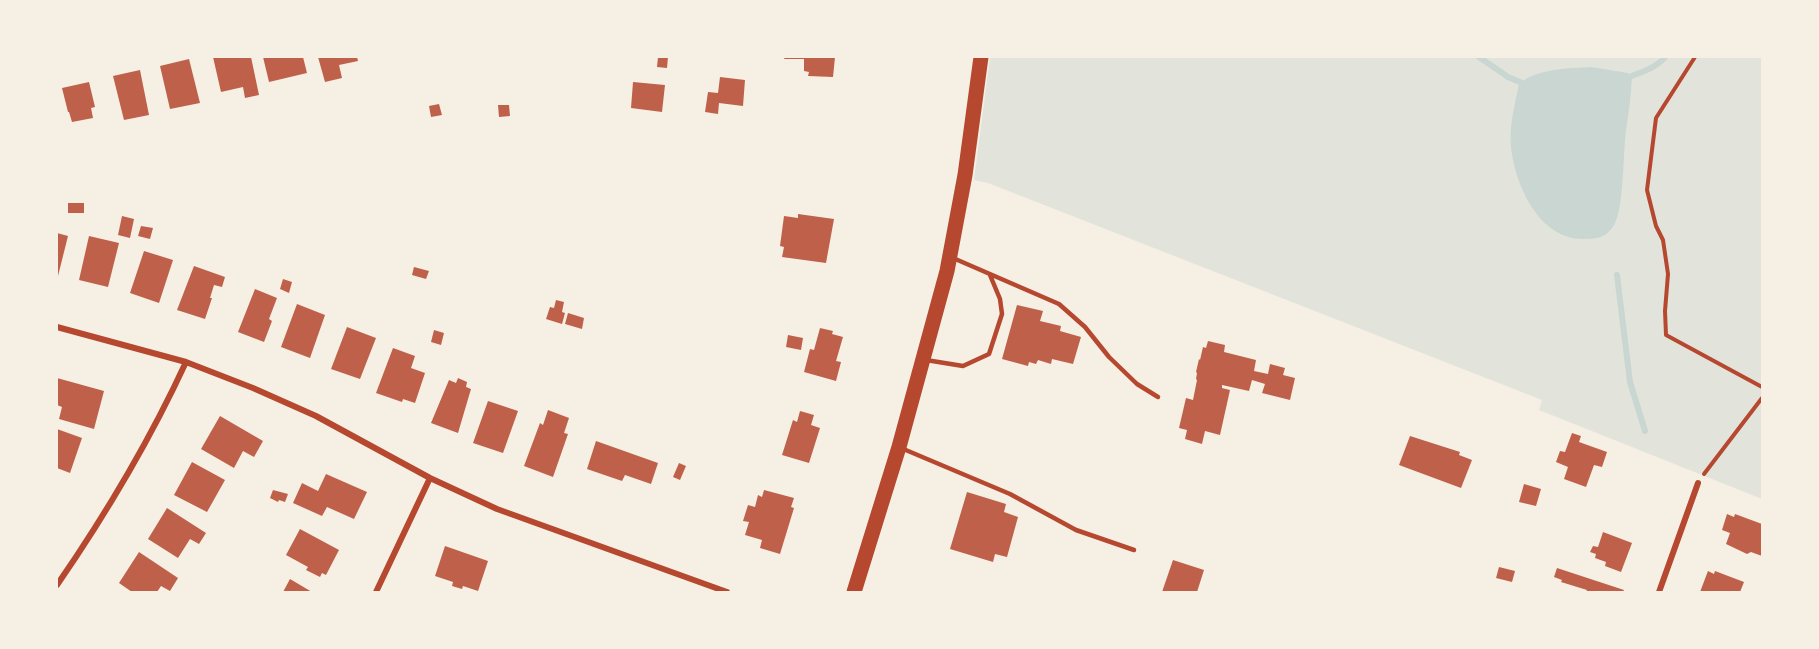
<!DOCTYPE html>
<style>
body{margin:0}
#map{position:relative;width:1819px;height:649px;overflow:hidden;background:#f6efe4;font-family:"Work Sans",sans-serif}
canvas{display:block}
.frame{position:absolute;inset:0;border:58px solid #f6efe4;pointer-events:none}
</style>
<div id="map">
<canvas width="1819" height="649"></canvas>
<div class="frame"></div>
</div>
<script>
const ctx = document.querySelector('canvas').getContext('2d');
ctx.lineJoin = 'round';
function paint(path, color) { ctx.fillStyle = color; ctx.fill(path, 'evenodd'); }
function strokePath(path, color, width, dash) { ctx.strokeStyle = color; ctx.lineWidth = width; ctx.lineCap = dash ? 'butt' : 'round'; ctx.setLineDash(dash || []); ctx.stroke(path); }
const green = new Path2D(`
 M990,57H1762V499L1539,410L1542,400L988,183L974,180Z`);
const water = new Path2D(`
 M1591,67L1628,73L1632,76C1631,95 1629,112 1626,130C1623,152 1624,209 1614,225C1606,238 1597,239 1583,239C1539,239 1515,185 1511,147C1509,125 1515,104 1519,84C1535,69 1570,68 1591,67Z`);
const stream = new Path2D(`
 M1479,57L1508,77L1520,82
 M1632,76C1644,71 1657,67 1665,57
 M1617,275L1630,382L1645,431`);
const building = new Path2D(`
 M213,57H251L259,95L245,98L243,87L221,92Z
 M263,57H303L307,73L269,82Z
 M318,57H357L358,61L339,65L342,78L325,82Z
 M658,57H668L667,68L657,67Z
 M785,57H835L833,77L808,76L809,72L804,71V59H784Z
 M189,59L200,103L170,109L160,66Z
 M140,70L149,115L124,120L113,76Z
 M720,77L745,80L743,106L719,103L718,114L705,112L708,92L718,93Z
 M89,82L95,107L91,108L93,118L72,122L69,112H68L62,88Z
 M633,82L665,85L662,112L631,108Z
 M439,104L442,115L431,117L429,106Z
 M498,105H509L510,116L499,117Z
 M68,203H84V213H68Z
 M798,214L834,219L826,263L782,257L784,247L780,246L784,216L798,218Z
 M122,216L134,219L130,238L118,235Z
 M141,226L153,228L150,239L138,236Z
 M57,233L68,236L58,276H57Z
 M89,236L119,243L108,287L79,280Z
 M144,251L173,260L159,303L130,293Z
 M194,266L225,277L222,287L214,285L210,298H212L205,319L177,310Z
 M414,267L429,271L426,279L412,275Z
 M283,279L292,282L289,293L280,289Z
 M255,289L277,298L269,319L272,321L264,342L238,332Z
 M556,300L564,302L562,312L565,313L562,324L546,319L550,307L554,308Z
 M297,304L325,315L310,358L281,347Z
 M1017,305L1043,311L1040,321L1061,326L1060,331L1081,337L1073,364L1052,359L1051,364L1038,360L1036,364L1029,362L1028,366L1002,359Z
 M568,313L584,318L582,329L565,324Z
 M347,327L376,338L360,379L331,369Z
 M820,328L833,331L832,334L843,337L836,361L841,362L836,381L804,372L810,349L814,350Z
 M434,330L444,333L441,345L431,342Z
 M788,335L803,338L801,350L786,347Z
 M1208,341L1225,345L1224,352L1256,360L1254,371L1268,374L1270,364L1285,368L1283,375L1295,378L1290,400L1262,393L1265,384L1252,380L1249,391L1222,385V388L1230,390L1220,435L1205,431L1202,444L1185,439L1187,430L1179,428L1186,398L1193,400L1197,380L1196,379L1197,373L1196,372L1199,359L1200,360L1203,347L1206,348Z
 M393,348L415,356L411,368L425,373L415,403L403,399L402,402L376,393Z
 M57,378L104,391L94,429L59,419L62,407L57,405Z
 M458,378L467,382L466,387L471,389L458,433L431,423L449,380L456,383Z
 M488,401L518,411L503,453L473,443Z
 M548,410L569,418L564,433L568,434L553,477L524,466L540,423L543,425Z
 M800,411L814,415L811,425L820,428L809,463L782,455L793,420L797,422Z
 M220,416L263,441L254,457L243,451L234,468L201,449Z
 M57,429L82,438L70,473L57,468Z
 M1572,433L1581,436L1579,442L1607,452L1602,467L1594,465L1586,487L1564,479L1568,467L1556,462L1560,451L1565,452Z
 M1410,436L1460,452L1459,455L1472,460L1461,488L1399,465Z
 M596,441L658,463L651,484L625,475L622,481L587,469Z
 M192,462L225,480L207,512L174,495Z
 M679,463L686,466L680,480L673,477Z
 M326,474L367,492L354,519L327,507L322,516L293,503L302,483L318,491Z
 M1524,484L1541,489L1536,506L1519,502Z
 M273,490L288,494L285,502L279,500L278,502L270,498Z
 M764,490L794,498L791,507L794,508L780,554L760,548L762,540L745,535L749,522L743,521L748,505L755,507L758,495L762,497Z
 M967,492L1006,504L1004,512L1018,517L1007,557L995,554L993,562L950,549Z
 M167,508L206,533L199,544L190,539L178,558L148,539Z
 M1727,514L1734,517L1735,514L1762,524V556L1751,552L1747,554L1726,544L1730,533L1722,530Z
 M300,529L339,550L326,575L322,573L320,577L306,570L308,567L286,555Z
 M1603,532L1632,543L1621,572L1605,566L1606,562L1595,558L1596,554L1590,552L1593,546L1598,547Z
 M445,546L488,561L478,591L463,586L462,589L452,586L453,582L435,576Z
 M139,552L178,578L170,591L161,586L157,592H132L119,583Z
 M1173,560L1204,570L1197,592H1162Z
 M1499,567L1515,571L1512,582L1496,578Z
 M1557,568L1624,590L1623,592H1586L1587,590L1561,582L1562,580L1554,577Z
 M1708,571L1714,574L1715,571L1744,582L1740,592H1700Z
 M290,579L312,592H283Z`);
const path = new Path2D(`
 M1695,57L1656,118L1647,190L1656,226L1663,240L1668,274L1665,311L1666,335L1762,387
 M1704,474L1762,398`);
const service = new Path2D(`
 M953,258L1059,304L1085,327L1109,357L1137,384L1158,397
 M926,360L963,366L989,354L1002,314L1000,299L990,275
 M901,448L1010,494L1076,530L1134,550`);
const minor = new Path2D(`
 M57,327L186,362L253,388L316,416L430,478L497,509L727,592
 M57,585C106,514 150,440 186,362
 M376,592L430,478
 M1659,592L1698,483`);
const primary = new Path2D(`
 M854,592L899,447L947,271L965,175L981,57`);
paint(green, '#e2e4dc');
paint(water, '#c9d6d2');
strokePath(stream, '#c9d6d2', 6);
paint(building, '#bf614a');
strokePath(path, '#b5482f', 4);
strokePath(service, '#b5482f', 4.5);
strokePath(minor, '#b5482f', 6);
strokePath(primary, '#b5482f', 15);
</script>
